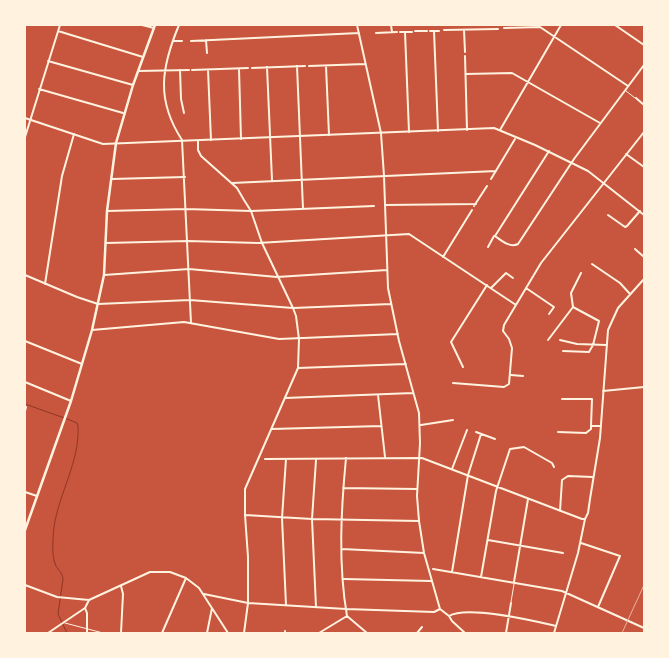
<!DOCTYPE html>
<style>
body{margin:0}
#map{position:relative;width:669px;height:658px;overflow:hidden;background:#c8553d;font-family:Montserrat,sans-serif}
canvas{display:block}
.frame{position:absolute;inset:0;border:26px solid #fff3e0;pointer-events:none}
</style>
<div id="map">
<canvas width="669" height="658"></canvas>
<div class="frame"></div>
</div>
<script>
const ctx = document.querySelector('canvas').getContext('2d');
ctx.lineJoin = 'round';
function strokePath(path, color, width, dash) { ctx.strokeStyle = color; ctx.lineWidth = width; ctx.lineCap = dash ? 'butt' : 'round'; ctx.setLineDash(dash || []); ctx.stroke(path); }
const stream = new Path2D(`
 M25,404L70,420L77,423L78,426C80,461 59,493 54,527C53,538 51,556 56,566C59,571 62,572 63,579L58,614L67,633`);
const pedestrian = new Path2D(`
 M626,91L635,98
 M511,602L514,584
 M65,623L103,633`);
const minor = new Path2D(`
 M142,25L154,28
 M179,25C161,68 156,100 182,140L191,323
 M357,25L381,133
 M391,25L392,32
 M615,25L644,45
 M504,28L540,27L628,86
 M444,30L498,29
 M464,30L465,52
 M58,31L143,57
 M415,31H427
 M430,31H439
 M434,31L438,131
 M400,32H412
 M405,32L409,132
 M376,33L397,32
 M206,40L207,53
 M173,41H182
 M191,41L359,33
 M465,56L467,130
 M48,61L133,85
 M297,66L303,209
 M309,66L365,64
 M326,66L329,135
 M267,67L272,180
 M252,68L305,66
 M239,69L241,139
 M180,70L181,99L184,113
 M192,70L248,68
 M208,70L211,140
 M138,71L189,70
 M466,74L512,73L600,123
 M39,89L123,113
 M636,98L644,105
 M500,130L561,25
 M381,133L384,176L388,288L399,341L419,413L420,443L417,496L419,521L424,553L440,609L449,616L452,621L465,633
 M25,137L60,25
 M198,141V150L201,156L237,188L244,200L251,211L262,243L293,308L296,316L299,339L298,368L245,489V515L248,557V603L244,633
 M549,151L495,236C502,241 510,248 518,244L574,159L644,65
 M626,154L644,167
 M112,179L185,177
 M491,179L515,139
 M232,183L496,171
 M385,205L476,204
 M474,206L487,186
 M107,211L186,209L251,211L374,206
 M608,215L625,227L627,226L640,211
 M106,243L188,241L258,243L409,234L516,305
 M488,247L494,236
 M635,249L644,257
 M443,257L472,210
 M592,264L620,283L630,294
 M25,275L77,297L98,304L190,300L293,308L391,304
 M104,275L189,269L277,277L387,270
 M45,284L62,176L74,134
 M491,288L506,273L513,278
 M526,288L554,307L549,314
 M573,307L571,293L581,273
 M92,330L184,322L279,339L398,334
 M548,340L573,307L599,321L593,345L589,352L563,351
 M560,340L577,344L606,345
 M463,367L451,342L487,285
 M298,368L406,364
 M511,375L523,376
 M25,382L71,401
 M453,383L504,387L509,384L512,348L509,339L503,331L504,325L541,263L644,132
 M603,391L644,387
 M378,395L385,457
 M285,398L413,393
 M562,399H592L591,426H601
 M25,411L26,407
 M421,425L453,420
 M272,429L381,426
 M476,432L495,439
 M558,432L586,433L591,429V426
 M265,459L422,458L582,519H585
 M316,460L312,519L316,607
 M452,469L467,430
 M343,488L417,489
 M25,492L37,496
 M560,511L562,480L568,476L593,477
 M245,515L312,519L419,521
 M488,540L563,553
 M581,543L620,556L598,607
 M342,549L424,553
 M433,569L562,591L644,628
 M452,572L468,475L481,434
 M481,577L496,491L510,449L524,447L552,463L554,467
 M344,579L431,581
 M514,582L528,499
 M25,585L57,597L89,600L150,572H170L186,578L199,588L228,633
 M121,586L123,594L121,633
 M204,594L248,603L346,609L434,612L440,609
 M286,605L282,518L286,459
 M85,608L87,613V633
 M347,616L367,633
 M449,616C467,605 534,621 556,626
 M48,633L85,608L89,600
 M162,633L186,578
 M207,633L212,608
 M285,633V631
 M319,633L347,616C338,564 341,510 346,458
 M417,633L422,627
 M506,633L511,603
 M554,633L578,553L585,519L588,513L590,499L600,438L608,330L618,308L644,279`);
const tertiary = new Path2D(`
 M25,118L103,144L494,128L535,145L588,171L644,215
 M25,341L82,364`);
const secondary = new Path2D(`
 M25,530L71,401L92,330L104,275L107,211L116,143L133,85L155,25`);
const rail = new Path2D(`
 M622,633L644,585`);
strokePath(stream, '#8f3625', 1);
strokePath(pedestrian, '#fff3e0', 1);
strokePath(minor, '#fff3e0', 2);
strokePath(tertiary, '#fff3e0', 2);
strokePath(secondary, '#fff3e0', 2.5);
strokePath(rail, '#e9b49f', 1);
</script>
